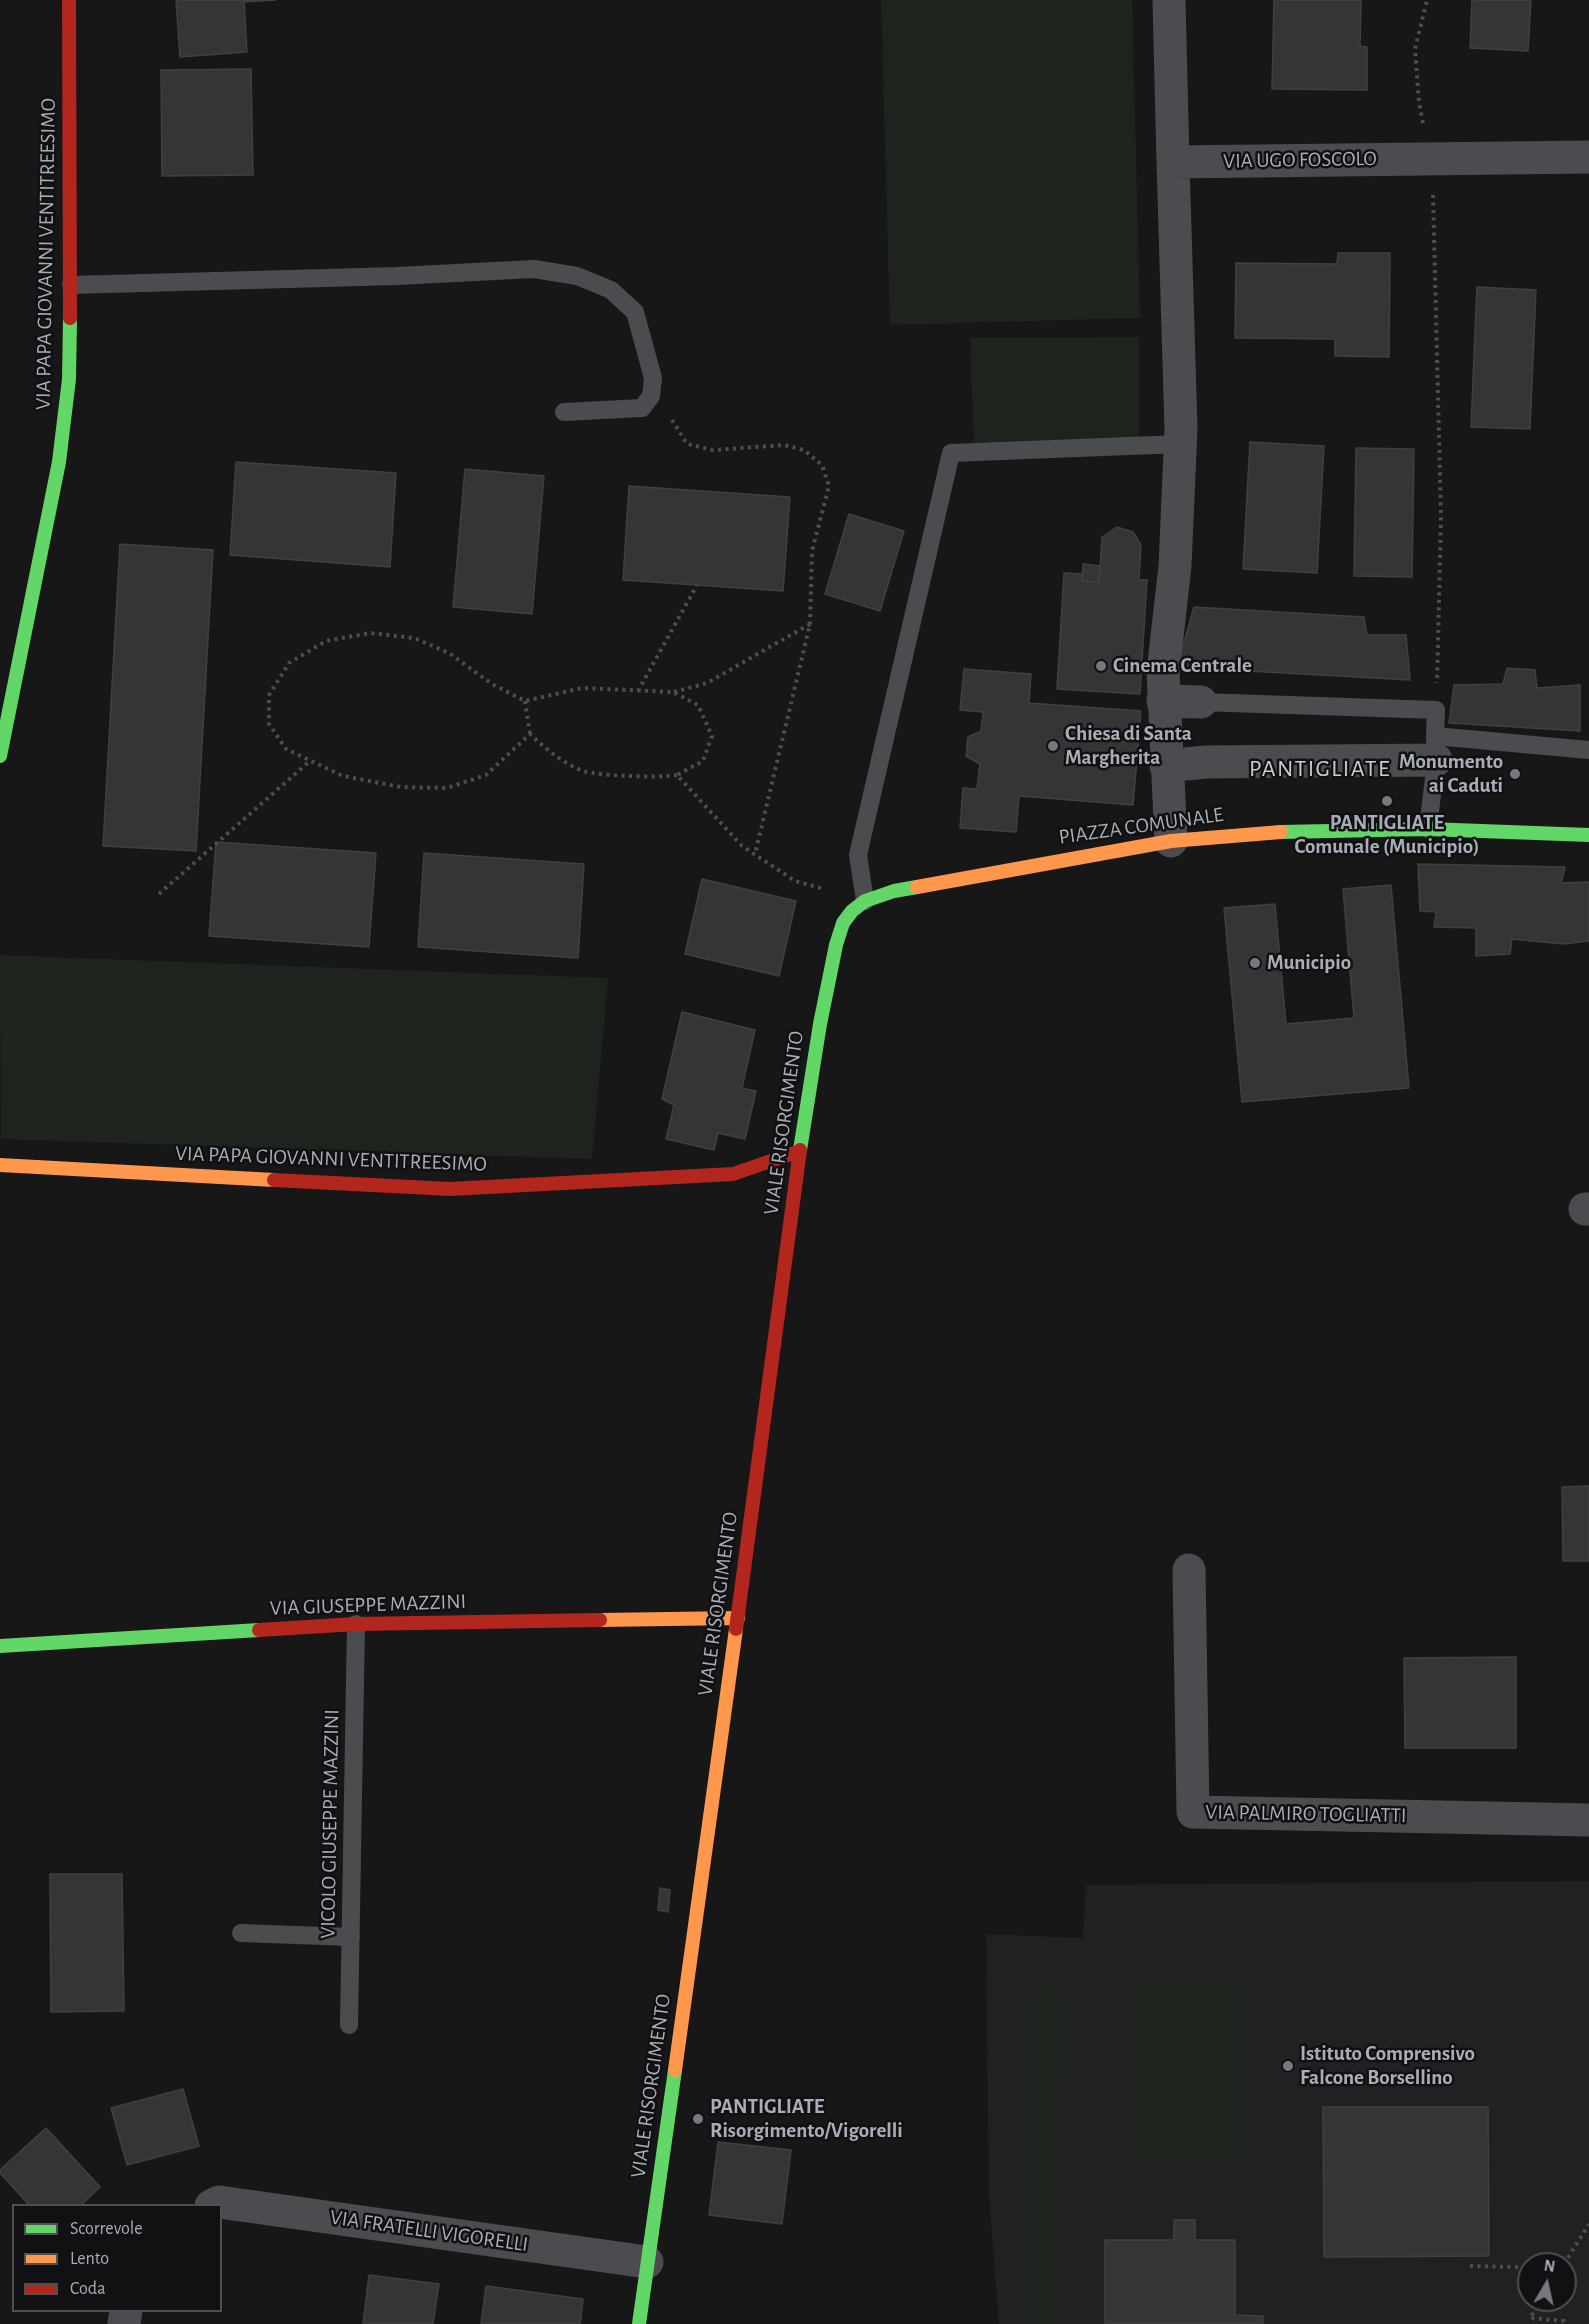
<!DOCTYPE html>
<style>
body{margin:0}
#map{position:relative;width:1589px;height:2324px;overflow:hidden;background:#171717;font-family:"Alegreya Sans",sans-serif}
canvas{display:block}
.legend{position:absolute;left:12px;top:2204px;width:210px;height:108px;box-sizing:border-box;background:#111113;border:2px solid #4d4f55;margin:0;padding:8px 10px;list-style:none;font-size:18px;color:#a8adb8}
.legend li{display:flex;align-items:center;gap:12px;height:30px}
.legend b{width:30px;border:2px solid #4d4f55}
.north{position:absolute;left:1517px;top:2252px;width:60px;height:60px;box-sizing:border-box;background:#111113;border:2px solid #4d4f55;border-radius:50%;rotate:9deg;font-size:16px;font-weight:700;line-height:24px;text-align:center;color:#a8adb8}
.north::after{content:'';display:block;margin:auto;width:21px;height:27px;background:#757880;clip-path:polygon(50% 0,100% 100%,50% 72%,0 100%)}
</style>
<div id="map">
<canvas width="1589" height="2324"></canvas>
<ul class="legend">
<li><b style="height:8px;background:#63d668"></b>Scorrevole</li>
<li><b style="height:8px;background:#ff974d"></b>Lento</li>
<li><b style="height:8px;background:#b3261e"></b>Coda</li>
</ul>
<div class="north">N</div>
</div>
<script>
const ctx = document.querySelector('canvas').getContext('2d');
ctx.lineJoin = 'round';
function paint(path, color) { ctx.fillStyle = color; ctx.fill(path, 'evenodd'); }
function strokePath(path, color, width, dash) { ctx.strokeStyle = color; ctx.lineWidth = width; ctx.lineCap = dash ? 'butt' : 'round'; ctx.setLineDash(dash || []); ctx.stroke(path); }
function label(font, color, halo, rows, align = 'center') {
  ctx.font = font + ' "Alegreya Sans",sans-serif'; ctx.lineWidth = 5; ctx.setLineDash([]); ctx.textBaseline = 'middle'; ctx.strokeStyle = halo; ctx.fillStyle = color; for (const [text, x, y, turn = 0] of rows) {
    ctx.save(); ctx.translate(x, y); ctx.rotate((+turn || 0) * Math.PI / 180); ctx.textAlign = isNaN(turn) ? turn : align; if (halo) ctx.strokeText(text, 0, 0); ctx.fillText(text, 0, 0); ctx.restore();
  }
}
const built = new Path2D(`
 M1589,1881V2324H999L989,2195L986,1934L1083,1938L1086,1885ZM1529,2264H1565V2300H1529Z`);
const green = new Path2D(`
 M881,0H1132L1140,318L890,325Z
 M1139,337V441L974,443L970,338Z
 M0,955L608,978L592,1159L1,1139Z
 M1131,1981H1244L1243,2165H1130Z
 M1032,1984L1064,1985L1060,2324H1027Z`);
const building = new Path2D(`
 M176,0H276L244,2L247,52L180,57Z
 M1274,0H1361L1360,46L1367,47V90L1272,89Z
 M1472,0H1531L1528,51L1470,48Z
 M251,69L253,175L162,176L161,70Z
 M1338,253H1390L1389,357L1335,356V339L1235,338L1236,263L1337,264Z
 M1477,287L1536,290L1530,429L1471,427Z
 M1250,442L1324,446L1317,573L1243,569Z
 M1356,448L1414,449L1412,577L1354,576Z
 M236,462L396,473L390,567L230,555Z
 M465,469L544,476L532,614L453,607Z
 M629,486L790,497L783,591L623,580Z
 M849,514L904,531L880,611L825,594Z
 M1117,527L1133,532L1141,545L1139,580H1147L1140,694L1057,689L1064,573L1083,574L1082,581L1099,582L1102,537Z
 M120,544L213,550L196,851L103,846Z
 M1083,564L1100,566L1099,582L1082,581Z
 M1194,607L1364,617L1367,635H1406L1410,680L1177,667Z
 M1507,668L1535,670L1537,688L1580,685V731L1449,723L1454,685L1503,684Z
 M964,669L1031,674L1029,703L1141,711L1133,805L1019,796L1016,832L960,828L963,788L977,789L980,764L966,756L968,737L981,731L983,712L960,710Z
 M216,842L376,853L369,947L209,936Z
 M424,853L584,864L578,958L418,947Z
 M1418,864L1565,867L1561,883L1589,882V941L1563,944L1512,939L1510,954L1476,956V928L1434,927L1436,912L1420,911Z
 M702,879L796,901L779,976L685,954Z
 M1391,885L1409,1088L1242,1102L1224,908L1275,904L1286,1024L1354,1018L1343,889Z
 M682,1012L755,1030L742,1088L756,1091L745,1139L718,1133L714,1150L666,1139L674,1105L662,1099Z
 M1589,1486V1561H1563L1562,1487Z
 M1516,1657V1748H1405L1404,1658Z
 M50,1874H122L124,2011L51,2012Z
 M660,1888L670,1890L668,1912L658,1910Z
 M183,2089L199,2146L127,2165L111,2108Z
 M1323,2107H1488L1489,2256L1324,2257Z
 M46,2128L100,2187L80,2206H30L0,2173V2170Z
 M718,2142L791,2150L782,2224L709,2215Z
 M1174,2220H1195V2240H1235V2315L1263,2316V2324H1105V2240H1174Z
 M369,2275L439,2284L433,2324H363Z
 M486,2286L583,2299L580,2324H481Z`);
const path = new Path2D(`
 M1423,123L1419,103L1415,49L1427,0
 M1433,195L1441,516L1437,683
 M672,420L687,444L713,450L784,445L804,450L822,465L829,486L812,551L810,624
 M638,691L697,585
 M674,692L707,683L810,624L755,854
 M525,701L530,734
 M677,775C658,778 600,776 583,771C562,763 546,749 530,734L486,775L447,788L401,787L343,776L286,749L269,724V695L289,663L326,641L370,633L414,638L449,653L492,684L525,701L582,688L673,692L698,705L712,736L703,761L677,775L742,846L795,881L824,889
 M159,894L311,760
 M1564,2264L1589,2224
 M1470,2266L1516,2267L1529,2273
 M1541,2300L1530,2318L1564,2321V2324`);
const lane = new Path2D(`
 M71,285L397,276L534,269L577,276L611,290L635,312L653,378L651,396L642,408L564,412
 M1201,702L1436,710L1435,736
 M1428,829L1436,760L1435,736L1589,750
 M865,901L858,855L951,453L1180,444
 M241,1933L351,1937
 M349,2025L356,1624`);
const street = new Path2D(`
 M1169,0L1173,162L1589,157
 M1163,701L1201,702
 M1166,766L1206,762L1436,760
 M1171,841L1163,672L1175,566L1181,429L1173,162
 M1585,1209H1589
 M1189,1570L1193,1812L1589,1820
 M211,2206L219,2202L647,2262
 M124,2324L126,2310`);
const fast = new Path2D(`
 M0,756L59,462L69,379L70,318
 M1281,832L1428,829L1589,835
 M800,1150L820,1024L836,945L843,923L852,911L865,901L894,891L917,887
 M0,1646L259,1630
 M639,2324L675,2070`);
const slow = new Path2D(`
 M917,887L1171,841L1281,832
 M0,1165L274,1180
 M600,1620L738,1618
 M675,2070L736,1629`);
const jam = new Path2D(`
 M69,0L70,318
 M274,1180L450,1189L733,1174L800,1151
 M736,1629L800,1150
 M259,1630L356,1624L600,1620`);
const markers = [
 [1101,666,6,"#757880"],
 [1053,746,6,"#757880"],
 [1515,774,6,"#757880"],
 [1387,801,6,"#757880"],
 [1255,963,6,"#757880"],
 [1288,2066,6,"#757880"],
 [698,2119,6,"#757880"]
];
const streetNames = [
 ["VIA UGO FOSCOLO",1300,160,-1],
 ["VIA PAPA GIOVANNI VENTITREESIMO",46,254,-89],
 ["PIAZZA COMUNALE",1141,826,-8],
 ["VIALE RISORGIMENTO",784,1123,-82],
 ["VIA PAPA GIOVANNI VENTITREESIMO",331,1159,2],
 ["VIALE RISORGIMENTO",718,1604,-82],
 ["VIA GIUSEPPE MAZZINI",368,1605,-2],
 ["VIA PALMIRO TOGLIATTI",1306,1814,1],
 ["VICOLO GIUSEPPE MAZZINI",330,1824,-89],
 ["VIALE RISORGIMENTO",651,2086,-82],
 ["VIA FRATELLI VIGORELLI",429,2231,8]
];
const poiNames = [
 ["Cinema Centrale",1113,666],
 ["Chiesa di Santa",1065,734],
 ["Margherita",1065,758],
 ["Monumento",1503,762,"right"],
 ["ai Caduti",1503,786,"right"],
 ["PANTIGLIATE",1387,823,"center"],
 ["Comunale (Municipio)",1387,847,"center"],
 ["Municipio",1267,963],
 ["Istituto Comprensivo",1300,2054],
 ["Falcone Borsellino",1300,2078],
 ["PANTIGLIATE",710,2107],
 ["Risorgimento/Vigorelli",710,2131]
];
const quarterNames = [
 ["PANTIGLIATE",1320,769]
];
paint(built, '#212123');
paint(green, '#1d241e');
paint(building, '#353536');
strokePath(building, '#3f4043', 1.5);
strokePath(path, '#4d4e52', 4, [3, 4.5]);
strokePath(lane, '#4b4c50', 18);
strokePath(street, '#4b4c50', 33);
strokePath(fast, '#63d668', 14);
strokePath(slow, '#ff974d', 14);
strokePath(jam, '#b3261e', 14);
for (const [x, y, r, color] of markers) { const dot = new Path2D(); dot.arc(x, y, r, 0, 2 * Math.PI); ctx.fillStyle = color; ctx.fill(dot); strokePath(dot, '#111113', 2); }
label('21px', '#a8adb8', '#111113', streetNames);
label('bold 21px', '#a8adb8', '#111113', poiNames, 'left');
ctx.letterSpacing = '1.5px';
label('24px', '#c9ccd4', '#111113', quarterNames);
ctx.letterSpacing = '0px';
</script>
